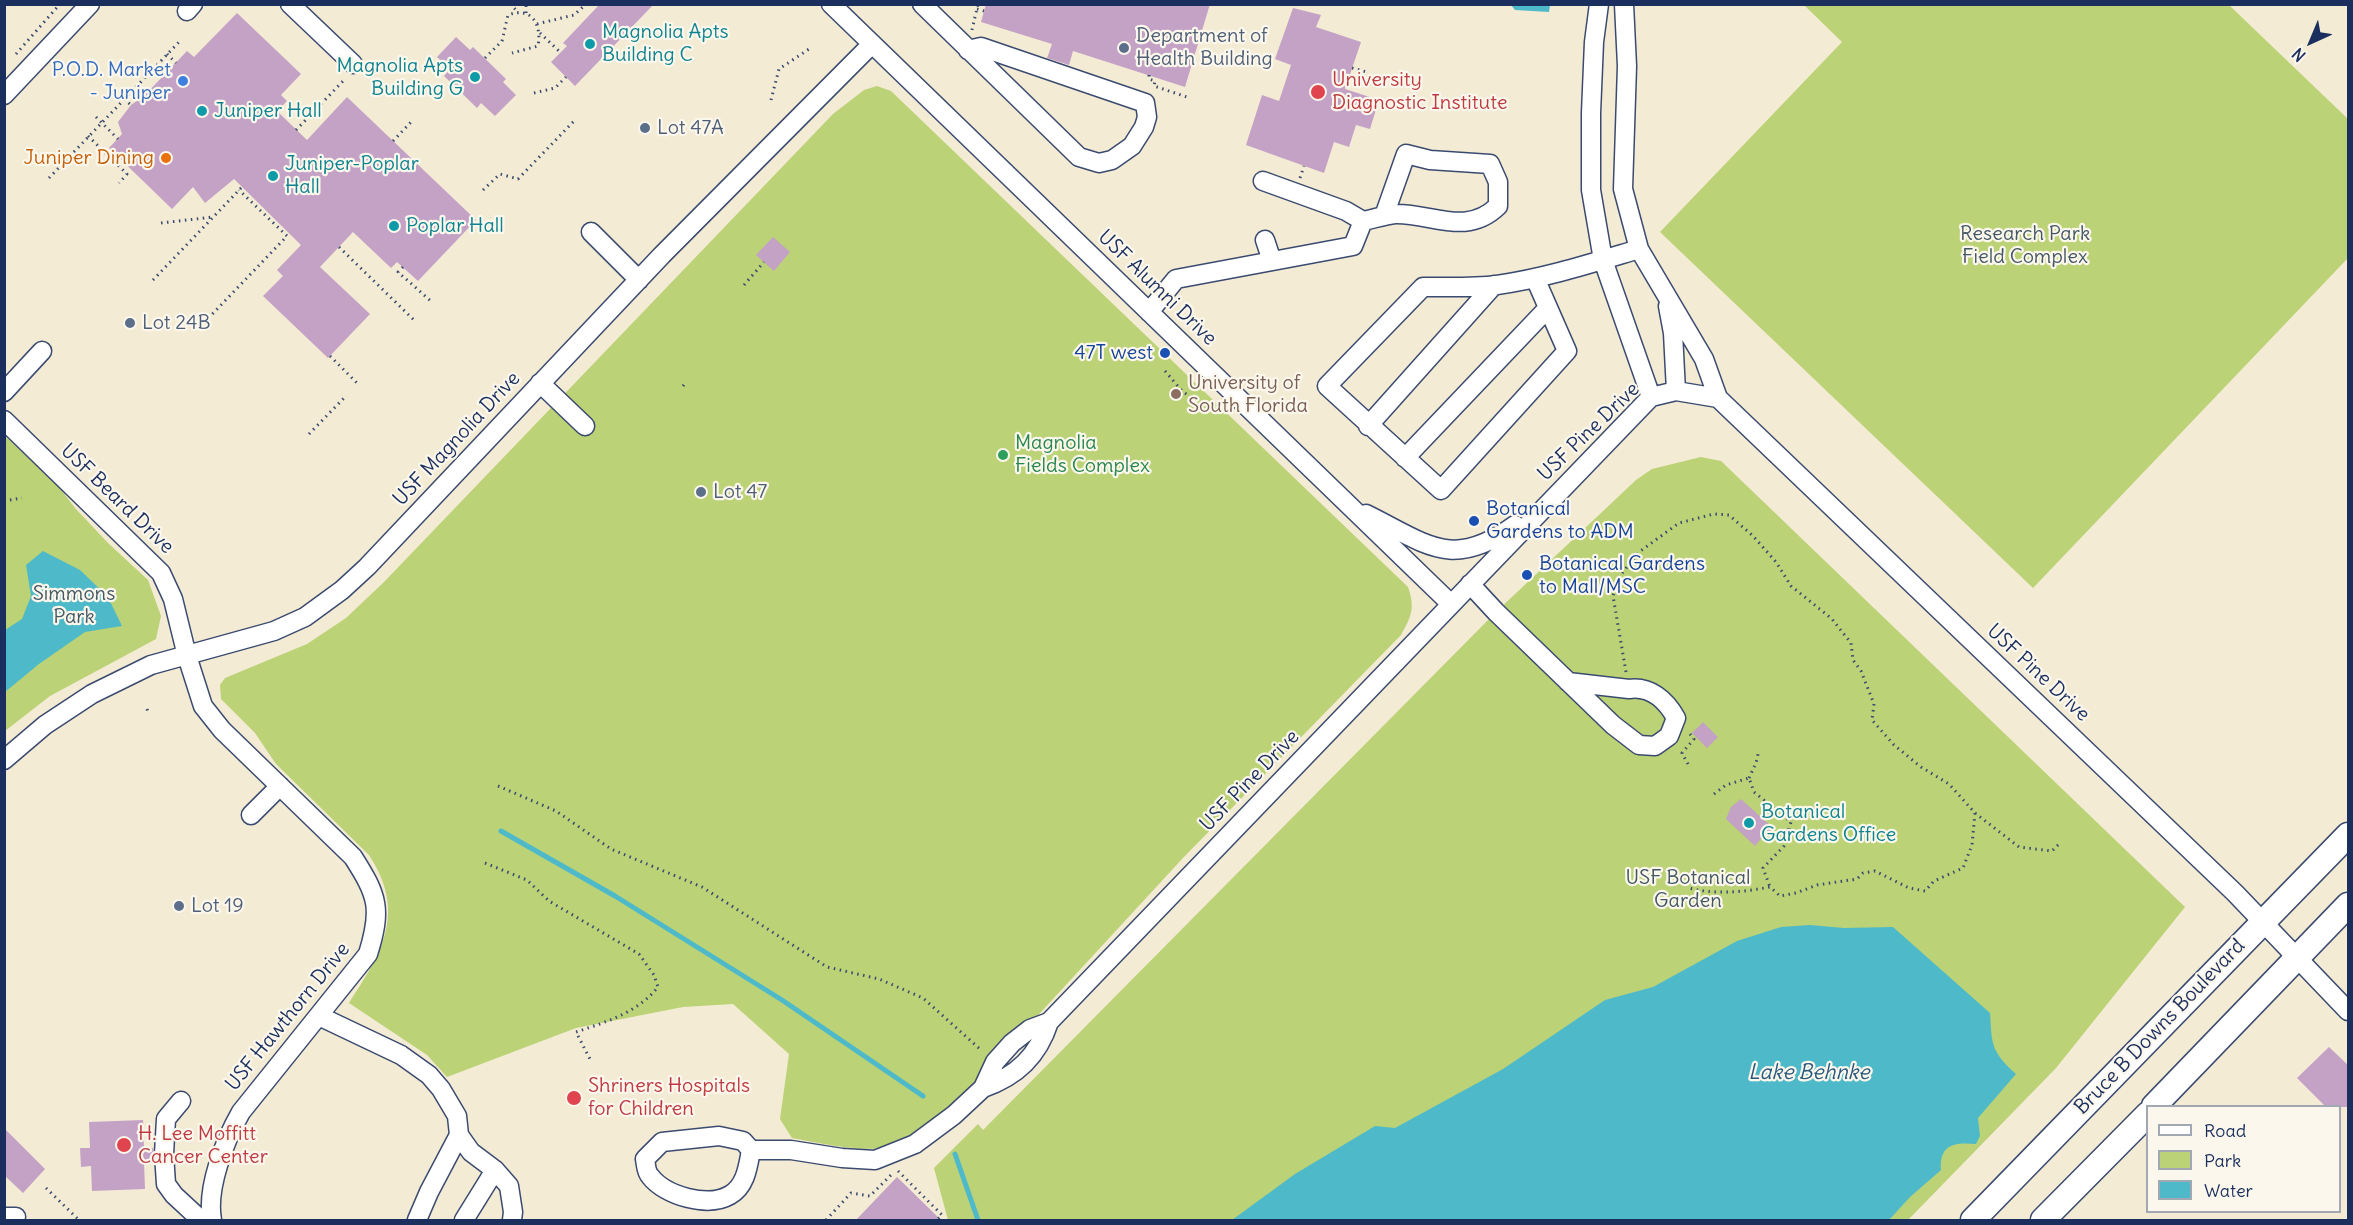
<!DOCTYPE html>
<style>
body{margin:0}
#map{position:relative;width:2353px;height:1225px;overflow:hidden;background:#f3ebd4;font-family:Delius,sans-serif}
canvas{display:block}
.frame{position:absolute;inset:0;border:6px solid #1b2f5e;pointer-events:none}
.legend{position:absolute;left:2146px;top:1105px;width:195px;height:108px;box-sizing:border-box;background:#fbf7ec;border:2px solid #a1a7b3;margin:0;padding:8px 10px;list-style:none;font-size:18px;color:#1b2f5e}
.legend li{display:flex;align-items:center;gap:12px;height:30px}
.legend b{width:30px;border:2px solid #a1a7b3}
.north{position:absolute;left:2281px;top:12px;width:60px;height:60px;-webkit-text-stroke:4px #fbf7ec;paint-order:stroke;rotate:224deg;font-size:16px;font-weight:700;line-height:24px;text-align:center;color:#1b2f5e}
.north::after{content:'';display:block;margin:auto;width:21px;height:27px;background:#1b2f5e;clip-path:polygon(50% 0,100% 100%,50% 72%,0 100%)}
</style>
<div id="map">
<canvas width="2353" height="1225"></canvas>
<div class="frame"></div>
<ul class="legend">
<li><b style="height:8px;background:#fff"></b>Road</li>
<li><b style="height:16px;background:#bbd276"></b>Park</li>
<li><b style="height:16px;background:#4ebac9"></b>Water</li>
</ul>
<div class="north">N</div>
</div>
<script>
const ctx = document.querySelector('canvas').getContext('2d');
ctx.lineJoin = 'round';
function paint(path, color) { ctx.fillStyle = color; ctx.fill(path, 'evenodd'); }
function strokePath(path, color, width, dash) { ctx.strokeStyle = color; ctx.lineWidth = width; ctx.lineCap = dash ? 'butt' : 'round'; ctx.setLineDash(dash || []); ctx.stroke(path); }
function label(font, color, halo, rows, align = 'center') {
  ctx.font = font + ' Delius,sans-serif'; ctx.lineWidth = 4.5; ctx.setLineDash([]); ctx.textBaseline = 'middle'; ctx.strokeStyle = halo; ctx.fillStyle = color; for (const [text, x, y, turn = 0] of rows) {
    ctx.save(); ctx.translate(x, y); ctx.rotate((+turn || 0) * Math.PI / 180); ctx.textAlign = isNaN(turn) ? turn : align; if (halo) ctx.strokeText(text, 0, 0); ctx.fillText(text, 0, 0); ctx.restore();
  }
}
const green = new Path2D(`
 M1804,5H2229L2348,119V258L2033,588L1660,232L1842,42Z
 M877,86L891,91L1408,587C1415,607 1412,616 1401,635L1182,859L947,1114C927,1127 908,1140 885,1147C864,1153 814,1142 792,1138L780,1119L789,1054L733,1004L683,1007L576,1028L447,1077L427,1055L349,1003C382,952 407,913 369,855L276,764L255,733L221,699L220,685L225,678L307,644L346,618L384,582L833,114L864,90Z
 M4,435L59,487L75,508L108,543L148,580L161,616L156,639L50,696L5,731Z
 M1701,457L1721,461L2185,907L2056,1068L1908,1220H948L934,1168L978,1124L983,1130L1496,612L1636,480L1652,469Z`);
const water = new Path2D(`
 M1511,5H1550L1549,12L1515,10Z
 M43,551L80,570L108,597L122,626L85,632L39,664L5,692V630L22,619L31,596L26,565Z
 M1810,925L1844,928L1893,927L1990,1013C1992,1046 1991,1051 2016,1074L1978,1118L1980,1136L1976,1144C1955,1142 1939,1144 1941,1170L1910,1197L1889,1220H1232L1295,1174L1375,1126L1395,1128L1503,1069L1605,1000L1653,987L1737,941L1781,927Z`);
const stream = new Path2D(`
 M501,831L615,896L782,1000L923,1096
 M955,1154L978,1220`);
const building = new Path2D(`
 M600,4H654L575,86L551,62L567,46L563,43Z
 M986,4H1210L1185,87L1073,51L1069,65L1047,58L1052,44L981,22Z
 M1293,8L1321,15L1316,27L1361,42L1345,89L1379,100L1370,129L1356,125L1349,147L1334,142L1324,173L1246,145L1262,95L1279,101L1291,65L1275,59Z
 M237,13L301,74L281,95L287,101L277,111L307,140L347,97L476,220L418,281L397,262L391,268L353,232L320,267L370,314L328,358L263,296L283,276L277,270L301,245L234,179L205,203L193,187L172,209L109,148L122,134L118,122L131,105L144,96L187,51L194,57Z
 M456,37L470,50L473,47L506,79L503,82L516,95L495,116L481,103L477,108L444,76L450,69L437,57Z
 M773,237L790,252L774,271L756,255Z
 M1703,722L1718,737L1707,748L1692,733Z
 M1741,799L1773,828L1763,836L1755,846L1726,819L1731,807Z
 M2329,1047L2349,1066V1107H2326L2297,1078Z
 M143,1120L144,1148H153V1163H144L145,1189L92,1191L91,1166L81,1167L80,1148H90L89,1122Z
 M4,1128L45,1169L23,1193L4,1175Z
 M897,1177L942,1221H855Z`);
const path = new Path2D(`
 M510,4L517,11
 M977,9L984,11
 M526,13V4
 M537,24L574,15L586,4
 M972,30L978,4
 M540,33L560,52
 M16,54L60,4
 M167,54L176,63
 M485,58L502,41L508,15C532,6 542,25 538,46L512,53
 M1352,68L1367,72
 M1149,75V79L1155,81L1154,86L1190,98
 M534,93L555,88L566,77
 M124,99L131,105
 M771,100L779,69L812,47
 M96,117L118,139
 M296,130L345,79
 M88,136L127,174L119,183
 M393,141L412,121
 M49,178L180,41
 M1300,178L1304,166
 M483,190L500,174L518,179L575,120
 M161,223L213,217
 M339,247L416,322
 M403,267L398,272L433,303
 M153,280L242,187
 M744,285L764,262
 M200,327L287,236L239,190
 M330,356L357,383
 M1165,371L1182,391L1198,402
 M683,386L686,382
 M309,434L344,398
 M4,501L22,498
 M1626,672L1613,596L1619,577L1639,552L1679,523L1714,514L1729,515L1753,536L1776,562L1791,586L1832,619L1851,643L1853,660L1861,671L1874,704L1872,720L1894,745L1921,767L1949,784L1975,813L1972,845L1963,868L1934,881L1925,891L1909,888L1875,871L1863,873L1857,879L1817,885L1796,893L1780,896L1770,887C1743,892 1717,895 1689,888
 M147,709L148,712
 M1688,764L1682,753L1694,739L1690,734
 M1749,778L1756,763L1759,750
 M498,786L556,811L611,849L702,887L827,967L879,979L923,998L982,1051
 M1714,794L1726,785L1749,778L1754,792L1791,822L1784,846L1763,868L1770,887
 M1975,813L2019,847L2052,851L2059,844
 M485,863L527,880L549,901L639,954L654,975L658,987C637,1013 606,1022 576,1032L591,1061
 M898,1171L942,1215L937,1220
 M46,1188L79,1220
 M826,1220L851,1193L870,1196L893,1173`);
const minor = new Path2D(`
 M290,4L353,64
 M831,4L1451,604
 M922,4L1079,157L1099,163L1112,160L1132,146L1144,127L1147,117L1145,103L981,47L968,50
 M1599,4L1594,42L1591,113V190L1603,260L1651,397
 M1624,4L1627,66L1623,189L1639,249L1704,359L1718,398
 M187,11L193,4
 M4,95L90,4
 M1263,181L1346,211L1363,221C1373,219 1385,215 1395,214C1432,213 1466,237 1498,206V182L1490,164L1430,160L1406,154L1384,216
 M591,232L639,280
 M1265,240L1272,261
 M1535,278L1567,351L1441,490L1327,386L1423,287C1447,287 1473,288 1497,285C1546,278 1592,263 1639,249
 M1668,306L1673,333L1676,391
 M1149,312L1176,279L1353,246L1363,221
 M540,383L585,426
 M4,392L42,351
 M4,420L161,573L173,599L187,656L203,706L222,730L353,857C378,896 382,909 368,954L241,1112C225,1140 206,1188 212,1220
 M1368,426L1494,285
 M1405,458L1547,309
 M1366,514C1427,544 1452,571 1515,525
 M1470,584L1496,612L1613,725L1639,745L1655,746L1669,736L1676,718C1666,700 1650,686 1629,689L1568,682
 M4,760L45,725L92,694L151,665L274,631L305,617L342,590L367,567L662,255L872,44
 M251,815L280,786
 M319,1016L401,1055L429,1075L441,1089L457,1116L459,1135L429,1192L417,1220
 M983,1088C1017,1076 1038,1056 1049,1022
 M181,1101L166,1119L164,1154L166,1184L174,1195L201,1220
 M459,1135L471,1152L495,1170L509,1186L513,1212L512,1220
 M719,1136L743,1141L751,1150C748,1166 746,1186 730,1195C708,1208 665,1196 650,1176C646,1172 646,1164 645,1159L662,1142Z
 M751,1150H791L842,1158L875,1160L915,1144L954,1115L983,1088L995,1062L1012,1043L1030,1029L1049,1022L1651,397L1676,391L1718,398L2235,893L2348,1011
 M4,1217H16
 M464,1220L495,1170`);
const major = new Path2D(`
 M2154,1106L2348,905
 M1973,1220L2348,835
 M2043,1220L2148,1114`);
const markers = [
 [590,44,6,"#0f9aa8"],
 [1124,48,6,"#5c6f8a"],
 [475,77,6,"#0f9aa8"],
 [183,81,6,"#3f7fe0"],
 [1318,92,8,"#e0444e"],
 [202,111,6,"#0f9aa8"],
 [645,128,6,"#5c6f8a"],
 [166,158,6,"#e8710a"],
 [273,176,6,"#0f9aa8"],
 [394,226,6,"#0f9aa8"],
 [130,323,6,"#5c6f8a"],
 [1165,353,6,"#1a4fb4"],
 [1176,394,6,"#8d6e63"],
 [1003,455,6,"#2e9e5b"],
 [701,492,6,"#5c6f8a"],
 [1474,521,6,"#1a4fb4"],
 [1527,575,6,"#1a4fb4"],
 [1749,823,6,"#0f9aa8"],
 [179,906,6,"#5c6f8a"],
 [574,1098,8,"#e0444e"],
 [124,1145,8,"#e0444e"]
];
const cultureNames = [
 ["Magnolia Apts",602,32],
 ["Building C",602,55],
 ["Magnolia Apts",463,66,"right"],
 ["Building G",463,89,"right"],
 ["Juniper Hall",214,111],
 ["Juniper-Poplar",285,164],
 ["Hall",285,187],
 ["Poplar Hall",406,226],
 ["Botanical",1761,812],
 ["Gardens Office",1761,835]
];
const serviceNames = [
 ["Department of",1136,36],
 ["Health Building",1136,59],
 ["Lot 47A",657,128],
 ["Lot 24B",142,323],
 ["Lot 47",713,492],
 ["Lot 19",191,906]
];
const shopNames = [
 ["P.O.D. Market",171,70],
 ["- Juniper",171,93]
];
const healthNames = [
 ["University",1332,80],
 ["Diagnostic Institute",1332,103],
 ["Shriners Hospitals",588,1086],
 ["for Children",588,1109],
 ["H. Lee Moffitt",138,1134],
 ["Cancer Center",138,1157]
];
const foodNames = [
 ["Juniper Dining",154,158]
];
const parkNames = [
 ["Research Park",2025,234],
 ["Field Complex",2025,257],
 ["Simmons",74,594],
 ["Park",74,617],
 ["USF Botanical",1688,878],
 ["Garden",1688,901]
];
const streetNames = [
 ["USF Alumni Drive",1157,288,44],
 ["USF Pine Drive",1589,432,-44],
 ["USF Magnolia Drive",457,439,-47],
 ["USF Beard Drive",117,499,44],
 ["USF Pine Drive",2038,673,43],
 ["USF Pine Drive",1250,781,-46],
 ["USF Hawthorn Drive",288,1017,-51],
 ["Bruce B Downs Boulevard",2160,1027,-46]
];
const transitNames = [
 ["47T west",1153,353,"right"],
 ["Botanical",1486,509],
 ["Gardens to ADM",1486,532],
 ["Botanical Gardens",1539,564],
 ["to Mall/MSC",1539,587]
];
const educationNames = [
 ["University of",1188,383],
 ["South Florida",1188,406]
];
const leisureNames = [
 ["Magnolia",1015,443],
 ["Fields Complex",1015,466]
];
const waterNames = [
 ["Lake Behnke",1809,1073]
];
paint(green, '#bbd276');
paint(water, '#4ebac9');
strokePath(stream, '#4ebac9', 5);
paint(building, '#c4a2c6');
strokePath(minor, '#3b4b70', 21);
strokePath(major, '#3b4b70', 27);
strokePath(path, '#3b4b70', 3, [1.5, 4.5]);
strokePath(minor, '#fff', 18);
strokePath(major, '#fff', 24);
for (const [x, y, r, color] of markers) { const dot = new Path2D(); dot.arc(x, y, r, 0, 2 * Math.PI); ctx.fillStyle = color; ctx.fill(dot); strokePath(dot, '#fbf7ec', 2); }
label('20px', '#0d838f', '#fbf7ec', cultureNames, 'left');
label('20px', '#4e5e75', '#fbf7ec', serviceNames, 'left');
label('20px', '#366cbe', '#fbf7ec', shopNames, 'right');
label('20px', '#be3a42', '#fbf7ec', healthNames, 'left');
label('20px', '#c56008', '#fbf7ec', foodNames, 'right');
label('20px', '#435864', '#fbf7ec', parkNames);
label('20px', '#1b2f5e', '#fbf7ec', streetNames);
label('20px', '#164399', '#fbf7ec', transitNames, 'left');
label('20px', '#785e54', '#fbf7ec', educationNames, 'left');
label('20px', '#27864d', '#fbf7ec', leisureNames, 'left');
label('italic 21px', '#2a597e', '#fbf7ec', waterNames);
</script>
